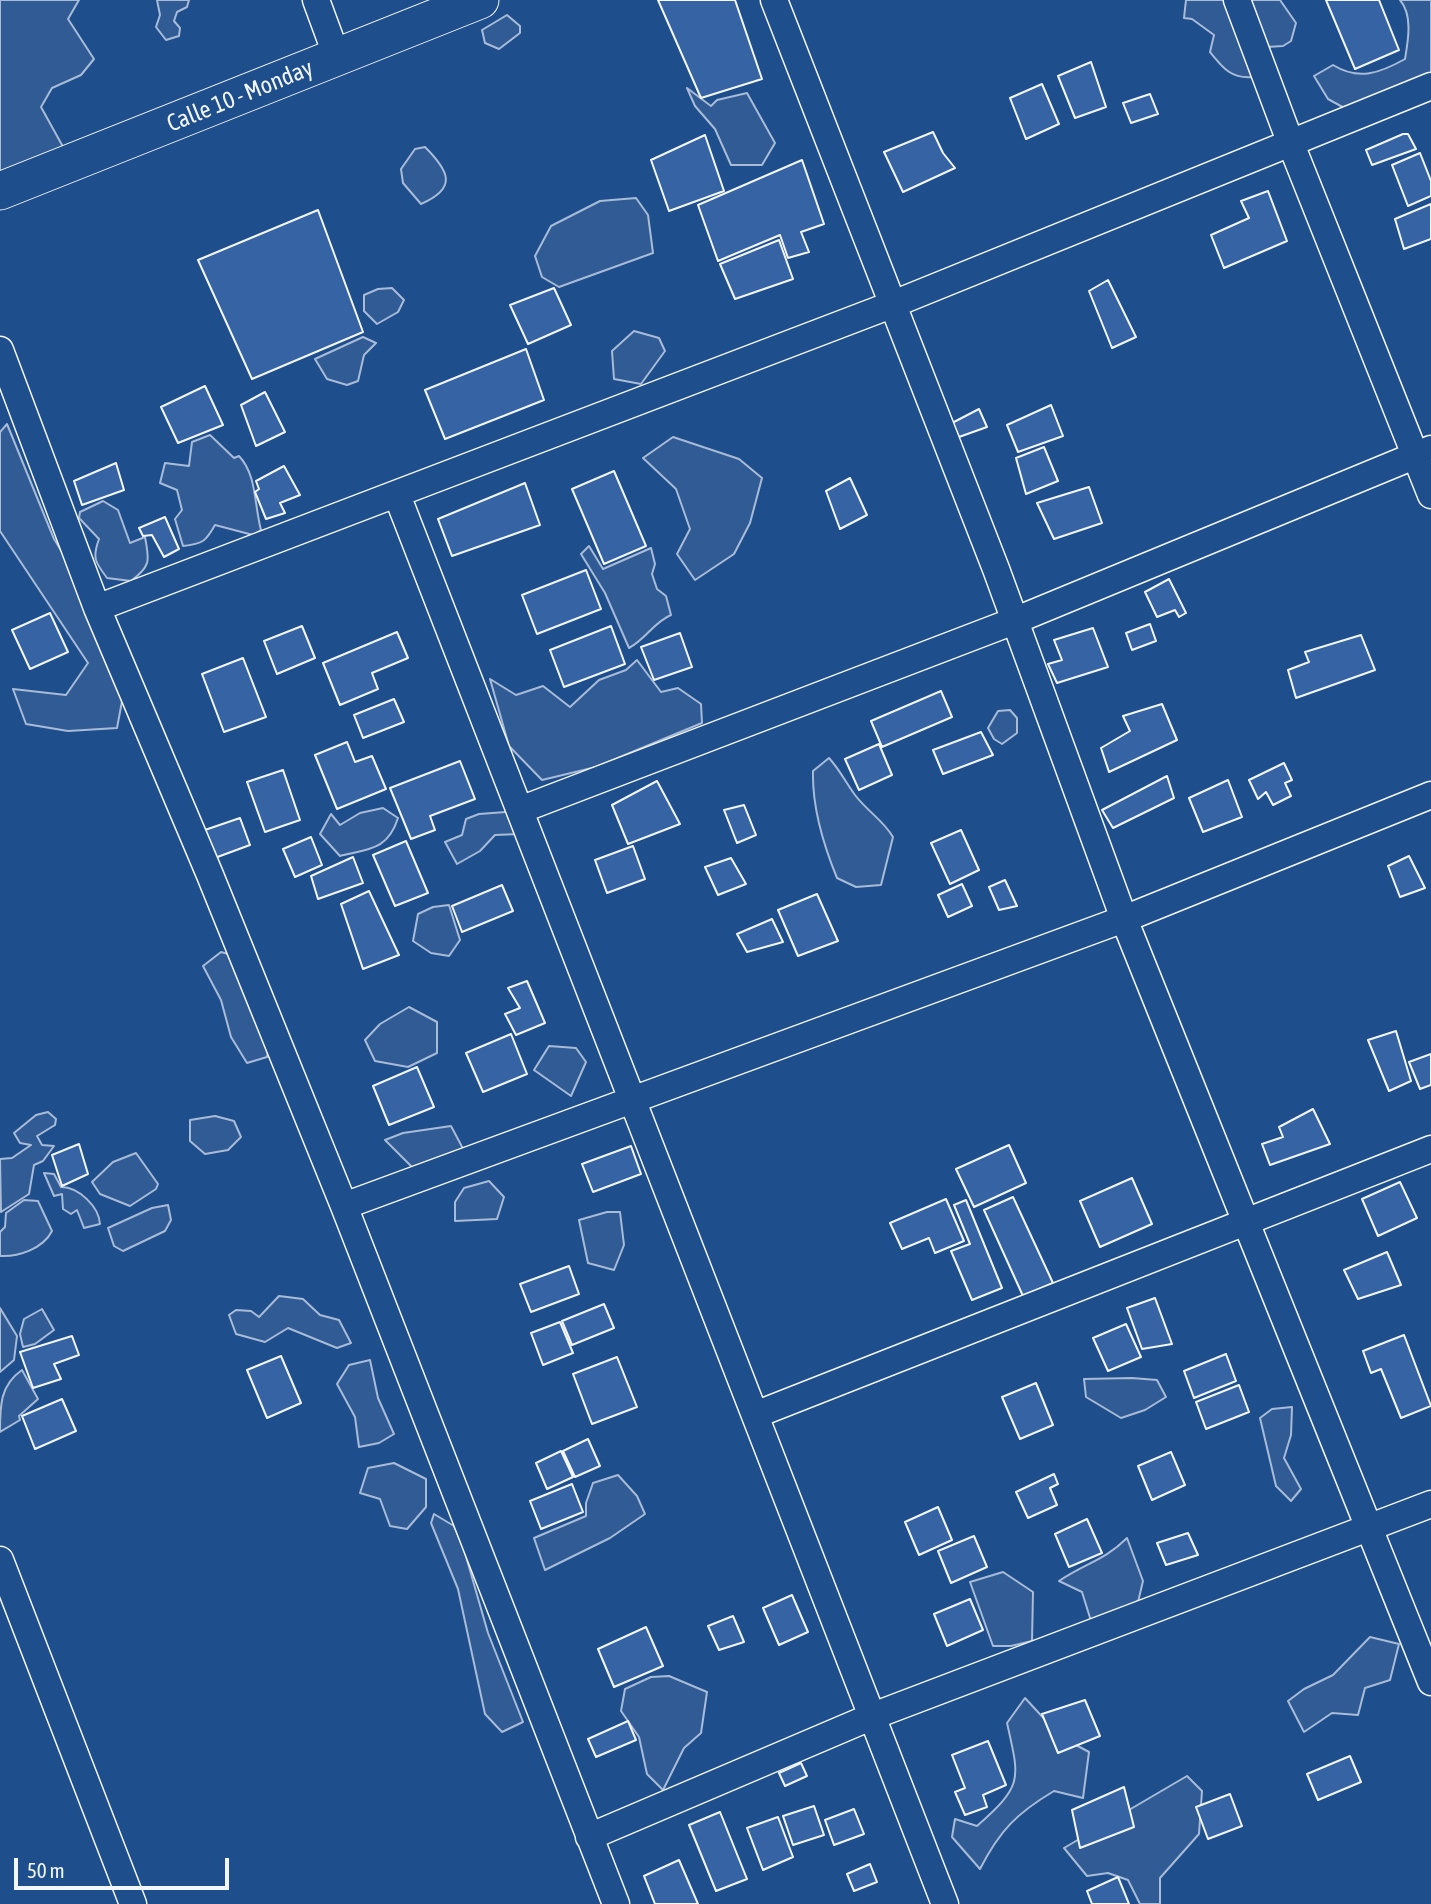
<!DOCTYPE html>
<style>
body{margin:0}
#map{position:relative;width:1431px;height:1904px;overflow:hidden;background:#1f4e8c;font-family:"Asap Condensed",sans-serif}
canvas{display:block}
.scale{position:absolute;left:14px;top:1858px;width:215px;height:32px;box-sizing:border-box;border:4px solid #f2f6ff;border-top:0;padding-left:9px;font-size:21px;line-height:24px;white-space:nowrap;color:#f2f6ff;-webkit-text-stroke:5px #1f4e8c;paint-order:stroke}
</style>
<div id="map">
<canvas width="1431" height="1904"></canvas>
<div class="scale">50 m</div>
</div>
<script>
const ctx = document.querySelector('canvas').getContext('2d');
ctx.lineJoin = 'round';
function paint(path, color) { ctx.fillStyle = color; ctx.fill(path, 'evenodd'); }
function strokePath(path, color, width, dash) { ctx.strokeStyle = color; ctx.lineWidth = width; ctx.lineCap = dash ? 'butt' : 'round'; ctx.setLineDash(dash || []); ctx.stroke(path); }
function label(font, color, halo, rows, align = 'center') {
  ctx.font = font + ' "Asap Condensed",sans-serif'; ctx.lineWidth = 5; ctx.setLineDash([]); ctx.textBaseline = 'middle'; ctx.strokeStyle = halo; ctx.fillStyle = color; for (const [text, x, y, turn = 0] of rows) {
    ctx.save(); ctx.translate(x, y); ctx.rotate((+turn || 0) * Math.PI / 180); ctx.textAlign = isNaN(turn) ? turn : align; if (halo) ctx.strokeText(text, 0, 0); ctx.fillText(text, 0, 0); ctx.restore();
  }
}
const green = new Path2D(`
 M0,0H79L68,19L94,59L81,75L52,88L41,107L67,154L0,184Z
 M157,0H189L187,7L177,12L174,21L180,28L179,36L166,40L156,27L160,15Z
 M1186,0H1227L1253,77C1231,79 1223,68 1210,52L1214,35L1192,19L1184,18Z
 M1245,0H1280L1296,23L1291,41L1283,46L1267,47Z
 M1400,0H1431V77L1348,110L1328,99L1314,76L1333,65C1359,81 1380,73 1405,59C1408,41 1413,15 1400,0Z
 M507,15L520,26V33L499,49L485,43L482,30Z
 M687,88L711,106L717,100L747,93L775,143L762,165H731L715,129L695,106Z
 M425,147C449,171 458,188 421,204L403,183L401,169L415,149Z
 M636,198L648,215L653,253L559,287L542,277L535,256L551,226L600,201Z
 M392,288L404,300L398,312L377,324L364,311V295L378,289Z
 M634,331L659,338L665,351L641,384L614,379L612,351Z
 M363,337L376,343L364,355L358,381L347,385L327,379L315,359Z
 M7,424L54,539L97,608L123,696L117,728L68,731L26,724L13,689L66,695L88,663L0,531V432Z
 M210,435L234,458L239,456C257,475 254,504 261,530L253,535L215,525C206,541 203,544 183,546L175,519L182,510L177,490L160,483L165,463L189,466L192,442Z
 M673,437L739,459L762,478L750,523L734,554L695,580L677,554L690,529L676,489L643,458Z
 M103,501L118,510L130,543L145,537C149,560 152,565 131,581L107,578C95,562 92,558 99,539L79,518L80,512Z
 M589,546L603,569L651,548L655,564L652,574L657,589L666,596L671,615C654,622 646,639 629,648L605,593L581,554Z
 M637,660L661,692L678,688L701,704L702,723L596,767L542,780L509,746L490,679L516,695L543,686L570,707L599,680L626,670Z
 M1010,710L1017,718V733L1002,744L994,739L988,728L998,711Z
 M829,758C840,770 846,783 855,795C867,811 883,820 893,837L881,885L856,887L837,878C823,844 812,808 813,771Z
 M383,808L398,818C388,850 369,849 340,856L320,834L331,814L340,825L360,813Z
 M519,811V834L495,835L480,851L457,864L445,842L462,835L466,819L479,814Z
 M449,905L460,940L449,956L431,953L413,941L418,914L433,907Z
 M221,952L236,956L273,1028L267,1057L247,1063L231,1037L221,1000L203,966Z
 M409,1007L437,1022V1053L408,1067L375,1061L365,1040L380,1024Z
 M549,1046L576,1048L586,1062L571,1096L534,1070Z
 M48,1112L56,1119L55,1125L37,1136L42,1145L54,1146L43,1161L34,1165L29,1194L1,1212L0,1159L12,1158L31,1145L20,1143L14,1133L36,1115Z
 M215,1116L234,1121L241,1137L228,1150L205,1154L190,1141V1120Z
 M451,1126L469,1160L414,1169L385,1140L403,1133Z
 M136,1153L158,1184L156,1189L130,1206L100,1194L92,1182L113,1162Z
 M44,1173L54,1174L61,1187C79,1187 99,1207 100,1224L84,1228L77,1210L71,1214L63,1209L62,1194L54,1196Z
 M489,1181L504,1197L497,1219L455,1221V1202L464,1188Z
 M24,1200L38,1201L52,1231C43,1249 18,1257 0,1256V1232L5,1227L6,1213Z
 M168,1205L171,1220L165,1231L123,1251L114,1246L108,1228L152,1208Z
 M607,1212H620L624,1245L614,1270L588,1263L579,1220Z
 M279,1296L303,1299L320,1315L339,1320L351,1343L337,1348L288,1328L265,1342L236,1334L229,1315L236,1310L251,1311L259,1317Z
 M0,1308L17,1336L14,1360L0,1372Z
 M42,1309L54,1330L35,1344L23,1347L20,1334L24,1319Z
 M370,1360L378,1398L394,1434L379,1443L359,1447L355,1417L337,1384L349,1365Z
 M22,1370L38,1399L19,1416L20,1420L0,1432C0,1406 0,1385 22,1370Z
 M1132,1378L1157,1380L1166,1397L1145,1410L1121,1418L1086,1397L1084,1379Z
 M1292,1407L1291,1435L1284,1458L1301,1489L1291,1501L1276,1486L1260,1418L1272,1409Z
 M394,1463L426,1479V1507L407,1529L390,1526L380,1499L360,1493L368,1468Z
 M618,1475L637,1496L645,1514L610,1538L545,1570L534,1538L586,1516V1503L593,1483Z
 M434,1514L454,1526L463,1546L488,1633L523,1722L502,1732L485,1714L458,1589L431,1523Z
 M1127,1538L1143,1581L1138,1602L1091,1621L1082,1592L1059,1581C1085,1563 1104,1561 1127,1538Z
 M1003,1572L1033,1592L1032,1641L1011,1646H993L970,1582Z
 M1370,1637L1399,1644L1390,1680L1365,1688L1358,1715L1332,1713L1304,1732L1288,1701L1304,1689L1333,1675Z
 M669,1676L707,1692L701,1733L684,1748L663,1790L647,1774L639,1737L621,1711L625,1689L651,1677Z
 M1025,1698L1061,1737L1089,1752L1083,1798L1054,1791C1017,1813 1000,1830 980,1869L952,1837L955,1819L977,1826C1023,1785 1020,1781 1007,1723Z
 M1187,1776L1202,1791L1199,1834L1160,1878V1904H1140L1128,1880L1108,1873L1087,1876L1064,1848Z`);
const building = new Path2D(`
 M658,0H735L762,79L701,98Z
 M1326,0H1379L1399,50L1355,69Z
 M1091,62L1106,107L1075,118L1058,76Z
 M1042,84L1059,124L1026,139L1010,98Z
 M1150,94L1158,114L1131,123L1123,103Z
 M933,132L943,153L955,168L903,192L884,152Z
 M1403,134H1408L1416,149L1372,165L1366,150Z
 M705,135L724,191L669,211L651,160Z
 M1420,153L1431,181V196L1408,206L1392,165Z
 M802,160L824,224L801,232L809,252L788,258L780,235L718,261L698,205Z
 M1268,191L1287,241L1224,268L1211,235L1249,218L1241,201Z
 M1431,204V239L1404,249L1395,219Z
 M318,210L363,332L252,379L198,260Z
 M779,240L793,279L735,299L720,264Z
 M1108,280L1136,337L1112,348L1089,291Z
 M554,288L571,325L528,344L510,305Z
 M526,349L544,400L445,439L425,390Z
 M205,386L223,425L178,443L161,407Z
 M265,392L285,432L256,446L241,405Z
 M1051,405L1063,436L1018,452L1007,425Z
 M979,409L987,427L959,437L952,423Z
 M1044,447L1058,481L1026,494L1016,458Z
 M116,463L124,490L82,505L74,481Z
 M284,466L300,495L280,503L285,513L266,519L255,492L259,489L256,481Z
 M614,471L646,546L604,564L572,489Z
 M850,478L867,515L840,529L826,491Z
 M525,483L540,525L452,556L438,519Z
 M1089,487L1102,523L1054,539L1037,503Z
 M165,517L179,549L164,557L152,535L143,536L139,528Z
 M586,570L601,609L537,634L522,595Z
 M1169,579L1186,613L1179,617L1175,610L1157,617L1145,592Z
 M50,613L68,652L30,669L12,630Z
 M1150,624L1156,641L1132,650L1126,633Z
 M302,626L315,658L277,674L264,641Z
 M611,626L625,664L564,687L550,650Z
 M1093,628L1108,667L1057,683L1048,664L1062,660L1054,640Z
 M397,632L408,658L372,673L378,689L340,705L323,663Z
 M680,633L692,667L654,680L641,647Z
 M1361,635L1375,670L1296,698L1288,670L1309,662L1305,652Z
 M243,658L266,717L224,732L202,674Z
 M941,691L952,717L882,747L871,721Z
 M394,699L404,722L363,738L354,715Z
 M1162,704L1177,740L1109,772L1101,748L1130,731L1123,716Z
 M981,732L993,755L943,774L933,750Z
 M347,742L355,762L372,756L386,789L337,809L315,755Z
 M879,744L892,775L859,790L845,759Z
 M460,761L475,799L430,816L435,830L411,839L390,788Z
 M1284,763L1292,780L1285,783L1291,796L1273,805L1266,792L1258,799L1249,780Z
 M283,770L300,820L265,832L247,782Z
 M1167,776L1174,798L1113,828L1102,810Z
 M1228,780L1242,817L1203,832L1189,798Z
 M657,781L680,824L628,844L612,805Z
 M744,805L756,835L737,843L724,810Z
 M240,818L250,845L212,859L202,831Z
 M961,830L979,870L950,884L931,843Z
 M311,837L322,865L295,877L283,849Z
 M406,841L428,893L395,906L373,855Z
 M633,846L645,879L607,893L595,860Z
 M1409,856L1425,888L1400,897L1388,866Z
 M353,857L363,883L318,899L311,876Z
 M731,858L746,884L718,895L705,867Z
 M1005,880L1017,906L999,910L989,887Z
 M962,884L972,906L948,917L938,895Z
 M502,885L513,911L462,932L452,906Z
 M369,891L399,955L363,969L341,904Z
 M817,894L838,941L798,956L778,910Z
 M772,919L783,942L747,952L737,934Z
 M527,981L545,1023L516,1035L505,1014L520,1008L508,988Z
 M1396,1031L1411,1081L1389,1091L1368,1040Z
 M511,1034L527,1074L483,1092L466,1053Z
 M1431,1054V1085L1420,1089L1409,1062Z
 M417,1067L434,1107L389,1125L373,1086Z
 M1313,1109L1330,1144L1270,1165L1262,1144L1283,1137L1279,1127Z
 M79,1144L88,1174L62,1186L52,1155Z
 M1009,1145L1026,1183L974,1207L956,1169Z
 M631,1146L641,1174L593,1192L582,1164Z
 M1132,1178L1152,1224L1100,1247L1080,1201Z
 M1400,1182L1417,1218L1378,1236L1362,1199Z
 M1013,1197L1053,1283L1023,1296L984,1210Z
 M946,1199L964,1241L935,1253L929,1238L902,1249L890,1223Z
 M966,1200L1002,1288L972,1300L951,1251L970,1244L954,1205Z
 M1387,1252L1401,1285L1358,1299L1344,1270Z
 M569,1266L579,1294L531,1312L520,1284Z
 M1155,1298L1172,1344L1142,1349L1127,1308Z
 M604,1304L614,1328L572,1345L562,1321Z
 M560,1322L573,1353L543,1365L531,1333Z
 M1126,1324L1141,1357L1108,1371L1093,1338Z
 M1404,1335L1431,1406L1401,1418L1381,1369L1371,1373L1363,1351Z
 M72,1336L79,1355L54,1364L61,1379L33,1388L20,1352Z
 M1226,1354L1236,1381L1194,1398L1184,1371Z
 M281,1356L301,1403L267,1418L247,1370Z
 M617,1357L637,1407L592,1424L573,1374Z
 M1036,1383L1053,1425L1020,1439L1002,1397Z
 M1239,1385L1249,1412L1206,1429L1196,1402Z
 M62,1399L76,1431L35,1449L22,1416Z
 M588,1439L600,1466L575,1477L563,1451Z
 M561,1451L573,1477L547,1489L536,1463Z
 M1171,1452L1185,1485L1152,1500L1138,1466Z
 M1054,1474L1058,1484L1050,1488L1057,1505L1028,1518L1016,1492Z
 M572,1484L583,1512L541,1529L530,1501Z
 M938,1507L952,1540L919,1555L905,1522Z
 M1087,1519L1102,1553L1069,1567L1055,1534Z
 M1188,1533L1198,1555L1166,1565L1157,1543Z
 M974,1536L987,1567L951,1583L938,1551Z
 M792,1595L808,1632L779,1645L763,1608Z
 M970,1599L983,1630L947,1646L934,1614Z
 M733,1616L744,1642L719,1650L708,1626Z
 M646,1627L663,1666L614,1687L598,1649Z
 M1085,1700L1100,1736L1058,1753L1042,1714Z
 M628,1721L636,1740L596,1757L588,1739Z
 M988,1741L1006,1785L983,1795L987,1807L965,1815L955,1792L965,1788L952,1755Z
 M1350,1756L1361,1782L1318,1800L1307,1774Z
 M801,1763L807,1776L785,1786L779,1773Z
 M1124,1787L1134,1827L1080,1848L1072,1810Z
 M1230,1794L1242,1826L1208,1839L1196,1807Z
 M814,1806L824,1835L793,1845L783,1816Z
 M854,1809L864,1834L834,1845L825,1820Z
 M720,1812L747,1879L716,1891L689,1825Z
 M778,1817L793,1857L763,1870L747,1828Z
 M679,1860L698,1904H655L644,1876Z
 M870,1864L877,1882L854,1891L847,1874Z
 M1118,1877L1129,1904H1092L1087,1891Z`);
const street = new Path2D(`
 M316,0L337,57
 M774,0L996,569L1124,919L1431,1682
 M1237,0L1291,144L1431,495
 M0,350L97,608L210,875L344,1206L616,1904
 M397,495L945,1904
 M97,608L891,305L1431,86
 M520,810L1014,621L1431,449
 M344,1206L1124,919L1431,795
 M755,1415L1431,1149
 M0,1560L133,1904
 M589,1837L873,1716L1431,1504`);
const secondary = new Path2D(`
 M0,191L480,0`);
const streetNames = [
 ["Calle 10 - Monday",240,96,-22]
];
paint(green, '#305b95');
strokePath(green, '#a8bbd7', 2);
paint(building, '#3563a3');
strokePath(building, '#f2f6ff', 2);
strokePath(street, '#f2f6ff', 29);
strokePath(secondary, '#f2f6ff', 39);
strokePath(street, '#1f4e8c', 26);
strokePath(secondary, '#1f4e8c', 37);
label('24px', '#f2f6ff', '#1f4e8c', streetNames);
</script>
